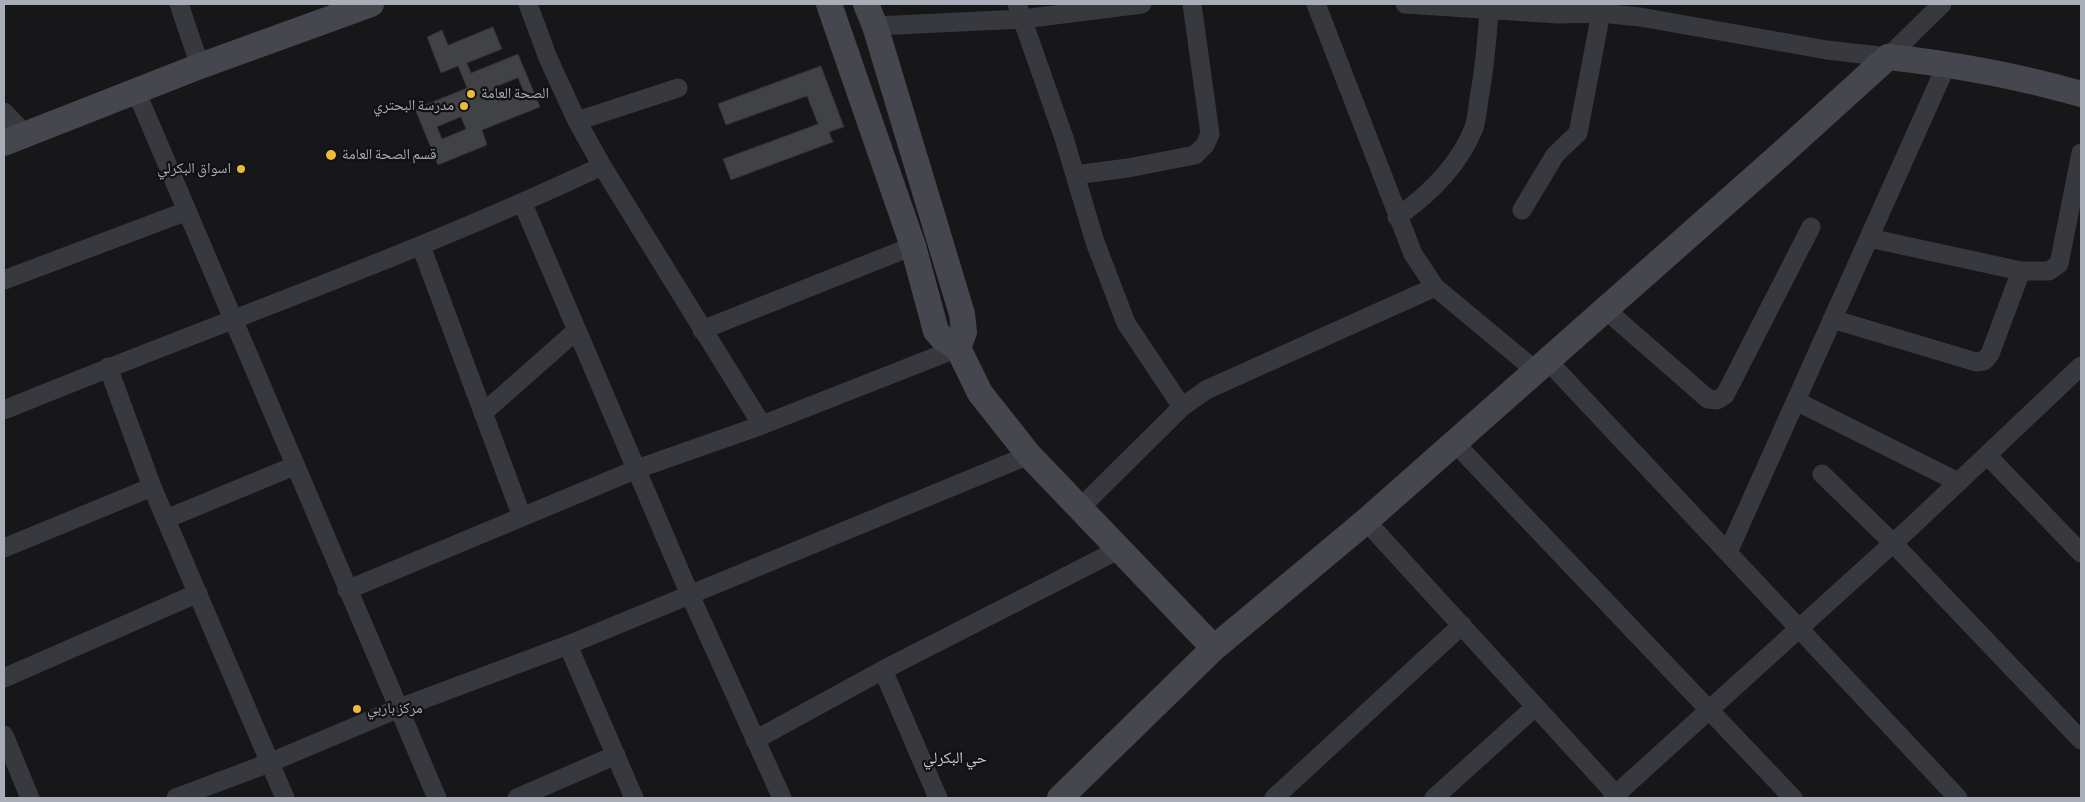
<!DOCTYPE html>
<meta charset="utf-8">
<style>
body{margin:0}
#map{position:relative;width:2085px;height:802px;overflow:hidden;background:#171719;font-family:"Sofia Sans Condensed",sans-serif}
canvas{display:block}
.frame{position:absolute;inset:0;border:5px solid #a9adb8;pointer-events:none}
</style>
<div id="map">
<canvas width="2085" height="802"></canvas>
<div class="frame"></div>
</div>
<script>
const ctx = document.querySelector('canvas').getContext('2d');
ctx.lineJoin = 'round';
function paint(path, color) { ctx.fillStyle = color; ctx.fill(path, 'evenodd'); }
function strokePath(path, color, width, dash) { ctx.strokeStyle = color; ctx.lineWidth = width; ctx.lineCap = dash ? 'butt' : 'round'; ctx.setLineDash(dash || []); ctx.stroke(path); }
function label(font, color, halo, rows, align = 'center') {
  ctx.font = font + ' "Sofia Sans Condensed","Noto Naskh Arabic",sans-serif'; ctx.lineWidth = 4.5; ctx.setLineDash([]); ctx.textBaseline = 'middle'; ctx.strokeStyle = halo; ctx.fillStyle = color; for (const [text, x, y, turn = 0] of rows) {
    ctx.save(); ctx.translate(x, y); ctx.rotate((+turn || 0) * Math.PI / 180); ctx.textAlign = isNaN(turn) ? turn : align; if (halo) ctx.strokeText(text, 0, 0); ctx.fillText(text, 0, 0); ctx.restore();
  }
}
const building = new Path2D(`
 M493,27L502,49L467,63L471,73L518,54L540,107L482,130L487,145L438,165L415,109L467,88L458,66L441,73L427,37L442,30L448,45ZM518,78L524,92L502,101L496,87ZM461,117L466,129L442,139L437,127Z
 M821,66L844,127L829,132L833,142L731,180L723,159L818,124L807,96L726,125L718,104Z`);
const street = new Path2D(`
 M179,4L200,66
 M528,4L548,58L577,121L602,166L762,425
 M1017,4L1064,138L1095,242L1126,323L1182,407
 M1316,4L1413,254L1435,287L1536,371
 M1405,4L1559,14L1601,13L1640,17L1827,50L1888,57L1942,4
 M875,26L1023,19L1142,4
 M136,91L437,798
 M4,112L25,134
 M577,121L678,88
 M1075,175L1128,168L1195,155L1205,145L1210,134L1192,4
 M523,204L690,595L782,798
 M1522,210L1555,155L1578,133L1601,13
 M1397,217C1430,194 1459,165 1474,128C1477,118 1478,107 1479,98C1485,68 1487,40 1489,10
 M1869,238L2021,271H2049L2059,264L2081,153
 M421,246L522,517
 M4,280L187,211
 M1606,310L1708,399L1717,400L1725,395L1811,227
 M1832,319L1976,362L1984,361L1990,354L2021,271
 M702,330L913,246
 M1548,361L1958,798
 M108,367L152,487L285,798
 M1796,401L1958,482
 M4,410C203,328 407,258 602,166
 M483,413L577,330
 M1454,442L1793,798
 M1987,455L2081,553
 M1822,474L1893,543L2081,740
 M1081,507L1182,407L1206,390L1435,287
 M166,519L294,466
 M1366,521L1619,798
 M4,548L152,487
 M1728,552L1947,64
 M347,590L637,469L762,425L958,348
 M568,645L634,798
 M883,670L938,798
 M4,678L198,593
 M4,735L30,798
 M755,740L883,670L1118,550
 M176,798L269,763L397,709L568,645L1029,455
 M517,798L616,755
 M1274,798L1462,625
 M1434,798L1535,707
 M1612,798L1912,526L2081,366`);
const secondary = new Path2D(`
 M829,4L913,246L936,331L943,339L958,348L980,393L1029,455L1214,648
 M866,4L875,26L962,314L964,332L958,348
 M4,143L200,66L371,4
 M1060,798L1214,648L1366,521L1780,155L1888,57C1953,64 2018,76 2081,94`);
const markers = [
 [471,94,5,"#edbb3a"],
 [464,106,5,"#edbb3a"],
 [331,155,6,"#edbb3a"],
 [241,169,5,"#edbb3a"],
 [357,709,5,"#edbb3a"]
];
const poiNames = [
 ["الصحة العامة",481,94],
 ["مدرسة البحتري",454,106,"right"],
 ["قسم الصحة العامة",342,155],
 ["اسواق البكرلي",231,169,"right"],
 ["مركز باربي",367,709]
];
const neighbourhoodNames = [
 ["حي البكرلي",955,759]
];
paint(building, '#414246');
strokePath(building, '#313135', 1);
strokePath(street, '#38393e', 19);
strokePath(secondary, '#46474e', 26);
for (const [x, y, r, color] of markers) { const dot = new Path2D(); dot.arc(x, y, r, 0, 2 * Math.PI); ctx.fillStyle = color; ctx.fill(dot); strokePath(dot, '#121214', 2); }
label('15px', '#a9adb8', '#121214', poiNames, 'left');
label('16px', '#caccd4', '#121214', neighbourhoodNames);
</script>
